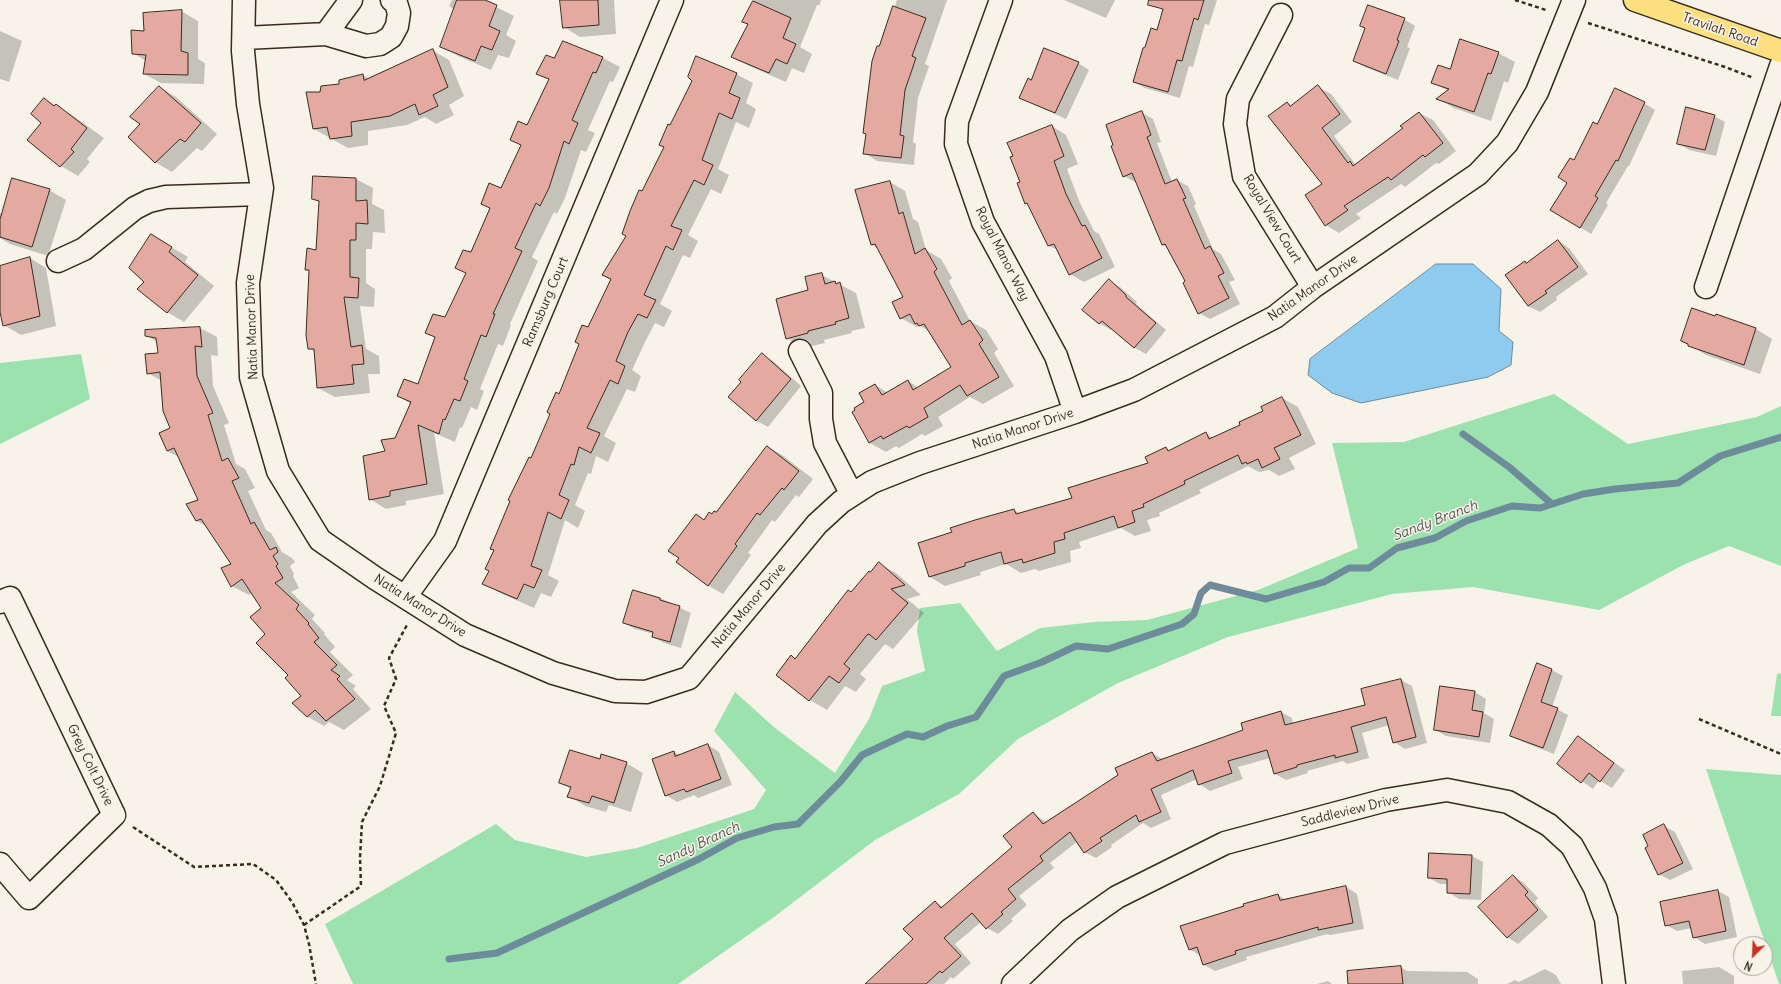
<!DOCTYPE html>
<style>
body{margin:0}
#map{position:relative;width:1781px;height:984px;overflow:hidden;background:#f7f3e8;font-family:Delius,sans-serif}
canvas{display:block}
.north{position:absolute;left:1733px;top:936px;width:40px;height:40px;box-sizing:border-box;background:#f7f3e8;border:1px solid #aca397;border-radius:50%;rotate:204deg;font-size:11px;font-weight:700;line-height:16px;text-align:center;color:#3b2a1e}
.north::after{content:'';display:block;margin:auto;width:14px;height:18px;background:#c8321e;clip-path:polygon(50% 0,100% 100%,50% 72%,0 100%)}
</style>
<div id="map">
<canvas width="1781" height="984"></canvas>
<div class="north">N</div>
</div>
<script>
const ctx = document.querySelector('canvas').getContext('2d');
ctx.lineJoin = 'round';
function paint(path, color) { ctx.fillStyle = color; ctx.fill(path, 'evenodd'); }
function strokePath(path, color, width, dash) { ctx.strokeStyle = color; ctx.lineWidth = width; ctx.lineCap = dash ? 'butt' : 'round'; ctx.setLineDash(dash || []); ctx.stroke(path); }
function label(font, color, halo, rows, align = 'center') {
  ctx.font = font + ' Delius,sans-serif'; ctx.lineWidth = 3; ctx.setLineDash([]); ctx.textBaseline = 'middle'; ctx.strokeStyle = halo; ctx.fillStyle = color; for (const [text, x, y, turn = 0] of rows) {
    ctx.save(); ctx.translate(x, y); ctx.rotate((+turn || 0) * Math.PI / 180); ctx.textAlign = isNaN(turn) ? turn : align; if (halo) ctx.strokeText(text, 0, 0); ctx.fillText(text, 0, 0); ctx.restore();
  }
}
const green = new Path2D(`
 M81,354L90,399L0,444V363Z
 M1554,394L1628,444L1757,417L1781,406V566L1729,546L1685,564L1599,610L1473,587L1392,594L1228,637L1118,683L1018,739L959,794L875,840L774,917L678,984H353L325,924L496,824L515,840L586,857L637,848L754,809L766,790L714,731L735,692L775,728L835,773L869,719L882,686L925,671L917,631L920,608L960,603L997,651L1040,628L1094,622L1147,620L1258,590L1358,548L1332,443L1404,442Z
 M1781,673V716H1771L1777,674Z
 M1706,769L1781,775V984H1779Z`);
const water = new Path2D(`
 M1436,264H1473L1501,289L1499,331L1513,342L1511,365L1488,377L1361,403L1332,393L1308,375L1310,359Z`);
const shadow = new Path2D(`
 M452,0H482L514,16L506,35L516,41L509,58L498,55L491,70L458,56L441,46L455,10L449,6Z
 M561,0H614L616,34L580,37L564,27Z
 M754,0H821L820,5H817L800,47L812,54L804,73L792,68L786,82L749,66L732,57L749,25L743,21Z
 M897,0H947L925,64L929,66L918,98L913,142L916,144L914,165L877,161L864,153L880,47Z
 M1064,0H1115L1106,18Z
 M1167,0H1217L1209,25L1205,24L1193,67L1189,66L1180,98L1145,88L1134,82L1146,48L1158,31Z
 M181,11L198,21V59L205,63L204,84L161,83L144,74L146,61L133,53L145,32Z
 M1404,19L1415,26L1407,47L1410,48L1398,80L1365,67L1354,61Z
 M0,31L22,41L9,82L0,79Z
 M563,42L603,58L620,67L613,82L610,81L588,130L595,133L586,152L581,150L565,198L557,214L554,212L532,257L538,261L510,324L511,325L503,346L498,344L480,389L484,391L477,410L471,407L462,428L460,427L455,442L434,433L444,494L406,501V505L386,509L370,499L386,452L395,439L411,404L398,396L418,385L436,338L427,333L445,318L467,273L456,267L472,253L491,209L482,204L501,190L522,146L512,140L528,126L549,80L538,74L555,59Z
 M432,50L449,60L464,96L449,105L454,115L436,124L425,117L407,125L368,131V145L348,148L314,129L321,93L363,75L369,79Z
 M1498,53L1515,62L1508,83L1504,81L1491,121L1454,108L1438,99L1448,91L1433,82L1450,70Z
 M1078,63L1089,70L1066,119L1020,98L1032,81Z
 M736,74L753,83L746,103L756,109L749,128L736,122L718,169L729,175L721,194L711,189L688,235L698,241L690,258L683,255L660,304L672,311L664,327L655,323L645,342L632,370L641,376L635,392L627,389L604,436L616,443L608,462L596,456L591,474L588,473L575,505L585,511L578,528L565,520L548,575L559,581L551,597L541,593L534,608L500,593L484,584L490,571L495,550L531,460L611,280L603,275L627,236L642,192L665,147L671,126Z
 M159,87L176,97L217,134L202,151L197,148L172,172L155,162L141,124Z
 M1318,87L1331,94L1352,122L1334,136L1356,165L1404,129L1419,113L1433,120L1456,151L1439,164L1436,163L1405,187L1401,184L1356,214L1361,218L1339,233L1326,225L1324,184L1287,103L1292,106Z
 M44,99L72,115L104,138L87,159L90,162L78,176L61,166L42,123Z
 M1644,103L1655,110L1629,166H1628L1606,203L1608,205L1591,234L1552,210L1568,182L1597,125Z
 M1142,113L1153,119L1161,142L1157,143L1172,182L1177,180L1188,186L1196,204L1194,206L1213,249L1221,254L1235,280L1229,282L1240,304L1210,319L1199,313L1186,281L1168,248L1163,245L1137,182H1135L1124,176Z
 M1714,116L1725,122L1716,156L1689,150L1678,143Z
 M1052,126L1066,135L1078,164L1067,169L1080,203L1094,231L1099,234L1115,267L1084,282L1070,274L1058,250L1049,246L1029,206L1026,204L1022,182L1014,156Z
 M356,179L373,188L372,204L384,210L385,233L373,232L372,249H366V283L375,289L374,307L360,306L366,349L379,356L380,374H368L370,393L335,397L318,388L315,352L309,348L310,271L306,269L317,251L320,202L313,198Z
 M890,182L905,191L913,219L918,222L926,250L941,259L952,278L949,281L970,321L986,330L998,349L994,353L1014,386L983,404L970,397L938,417L943,426L925,436L922,434L899,448L896,446L886,452L870,443L853,412L865,403L875,385L888,393L908,381L919,388L952,368L931,332L920,326L917,327L901,318L893,303L904,297L878,248L872,245L857,191Z
 M49,190L66,200L48,256L10,244L0,238V213L3,214Z
 M1558,241L1569,248L1588,274L1556,297L1557,300L1540,312L1528,306L1527,264Z
 M168,245L188,257L185,262L214,286L184,322L167,312L145,282Z
 M30,258L46,268L56,326L21,335L4,325L0,308V267Z
 M822,275L856,293L865,328L851,331L852,333L824,340L825,343L803,348L787,338L809,291Z
 M1109,281L1120,287L1137,302L1136,304L1166,330L1146,354L1135,348L1112,329L1111,330L1099,323Z
 M1716,315L1756,329L1772,339L1760,374L1706,355L1682,341Z
 M200,328L217,337L218,356L211,355L213,386L229,423L224,425L236,464L245,469L255,488L248,491L266,530L271,533L282,552L292,558L295,562L290,566L294,574L293,576L299,588L291,592L315,615L312,619L325,633L324,634L335,647L330,652L353,675L347,680L356,686L353,689L371,709L344,730L329,722L324,726L308,717L294,703L302,696L267,634L262,608L252,593L249,595L232,586L233,564L208,527L197,521L199,500L179,457L167,451L171,428L162,381L148,373L159,354L157,342L146,335Z
 M762,355L773,361L801,386L768,427L757,421L730,397Z
 M1282,398L1298,407L1316,444L1289,458L1295,469L1279,476L1269,470L1259,472L1248,466L1199,490L1201,493L1159,513L1160,516L1147,520L1151,531L1135,536L1121,528L1079,542L1081,548L1070,551L1071,562L1039,571L1035,569L1021,573L1006,564L980,572L981,575L945,586L930,577L1014,510L1021,514L1073,498L1149,464L1166,448L1170,451L1206,434L1214,438L1242,425Z
 M768,447L782,455L813,479L799,497L796,495L775,522L772,520L748,553L751,555L723,594L709,586L677,562L705,521L716,513Z
 M879,564L896,573L921,595L907,599L924,613L893,649L885,644L860,674L866,679L856,692L845,686L827,710L810,700L777,675L791,657L796,659L851,593Z
 M660,598L691,613L681,648L664,643L653,637L654,634L635,629L624,623Z
 M1537,665L1552,670L1563,676L1552,707L1568,715L1554,754L1523,742L1512,736Z
 M1401,680L1412,686L1427,743L1405,749L1394,742L1389,725L1362,733L1369,758L1347,764L1343,761L1307,771L1308,773L1286,780L1275,774L1270,758L1238,767L1243,779L1210,791L1199,784L1197,779L1161,795L1171,819L1151,828L1143,823L1111,845L1112,847L1096,858L1084,852L1078,841L1050,863L1054,868L1019,896L1027,905L1011,919L1013,921L998,934L987,928L981,922L955,944L971,963L953,979L951,977L944,984H866L914,940L935,902L944,907L1013,847L1033,813L1047,823L1152,753L1164,760L1244,730L1281,712L1292,718L1293,724L1366,706Z
 M1475,692L1486,699L1484,713L1494,719L1490,743L1446,736L1435,730Z
 M1578,737L1625,770L1612,788L1599,780L1593,789L1558,764Z
 M708,745L719,752L732,785L698,798L694,795L677,802L666,795L674,752L680,755Z
 M600,760L626,763L643,773L631,812L609,805L606,812L585,806L569,796L571,789L561,783Z
 M1664,826L1675,832L1693,869L1670,880L1659,874Z
 M1472,856L1483,862L1481,900L1459,899L1448,892V884H1440L1429,878Z
 M1513,876L1524,883L1538,898L1535,902L1548,917L1518,944L1507,937Z
 M1346,887L1357,894L1364,929L1330,935L1327,934L1246,957L1247,960L1215,971L1204,965L1201,956L1189,949L1245,907L1278,895L1286,900Z
 M1718,891L1729,897L1737,937L1705,944L1694,937L1692,928L1677,931L1666,925Z
 M1401,967L1407,971L1467,972L1478,979V984H1350L1379,969Z
 M1719,967L1734,976V984H1683L1682,971Z
 M1545,969L1556,975L1561,984H1507L1515,980L1519,982Z
 M1328,981L1332,984H1317Z`);
const stream = new Path2D(`
 M1463,434L1509,467L1552,504
 M449,959L497,953L699,859L737,838L774,827L798,824L841,781L862,755L907,734L923,737L947,726L976,717L1004,676L1042,662L1076,646L1108,649L1182,624L1194,614L1201,593L1210,585L1266,599L1324,582L1349,568H1369L1397,548L1435,538L1466,521L1512,506L1540,508L1583,494L1615,489L1678,483L1720,456L1781,437`);
const building = new Path2D(`
 M457,0H485L497,5L489,26L500,31L492,50L481,46L475,61L440,47Z
 M560,0H598L599,25L563,28Z
 M1149,0H1204L1198,20L1194,18L1182,61L1177,60L1168,92L1133,82L1143,48L1145,47L1151,28L1157,30L1163,9L1148,5Z
 M753,1L791,18L783,38L796,44L787,64L776,59L769,73L731,57L748,24L742,22Z
 M1368,5L1405,18L1397,40L1399,41L1386,74L1353,61L1365,28L1360,26Z
 M893,6L926,18L912,56L916,58L905,90L900,135L904,136L901,158L863,154L866,134L863,133L872,61L877,46H879Z
 M182,10L181,51L188,53V75L143,74L146,55L132,54L131,30L144,31L143,13Z
 M1460,39L1499,52L1491,74L1488,73L1474,112L1436,99L1449,89L1431,83L1438,65L1450,69Z
 M563,41L603,57L596,73L593,72L572,120L578,123L569,144L564,141L549,188L540,206L536,203L515,248L522,251L493,314H495L486,337L481,335L464,379L468,381L460,401L454,399L445,420L443,419L439,434L418,425L427,484L390,491V496L369,500L363,456L385,451L381,440L395,438L411,402L397,396L404,379L418,384L435,337L425,333L433,314L445,317L466,273L455,268L463,250L471,252L490,208L481,204L489,183L501,188L521,145L510,140L518,121L527,125L549,79L536,74L546,55L554,58Z
 M1044,48L1079,62L1055,113L1019,98L1028,78L1031,80Z
 M433,49L448,87L433,95L438,106L419,115L415,104L390,116L351,122L352,136L330,139L327,127L313,129L306,92H320L321,86L339,84V80L363,74L364,80Z
 M696,56L737,73L729,93L740,98L732,119L719,113L702,160L713,165L704,185L694,180L671,226L682,230L673,250L666,246L644,295L656,300L647,318L638,314L628,332L616,361L625,366L618,384L610,380L587,428L600,433L591,453L579,447L574,465L571,464L559,495L569,500L561,519L548,512L531,566L542,570L534,588L524,584L517,599L482,584L489,571L485,569L494,550L490,549L510,501L508,500L529,457L531,458L550,414L547,412L556,392L559,394L579,344L575,342L582,325L588,327L611,279L602,275L626,236L622,234L630,211L639,190L642,191L664,147L659,145L668,124L670,125L692,81L688,77Z
 M1318,85L1340,114L1322,128L1348,163L1350,161L1353,166L1403,128L1400,126L1419,112L1443,143L1425,157L1423,155L1391,180L1388,177L1344,206L1348,210L1325,226L1305,195L1322,184L1268,116L1287,102L1290,106Z
 M159,86L201,123L185,142L180,139L155,163L128,137L140,124L130,117Z
 M1615,88L1645,102L1618,161L1616,160L1595,196L1598,198L1580,228L1550,210L1567,183L1558,177L1570,158L1574,160L1593,122L1597,124Z
 M44,98L54,106L56,104L87,128L71,149L74,152L60,167L27,140L41,123L31,114Z
 M1686,107L1715,115L1705,150L1677,144Z
 M1142,111L1151,135L1147,137L1165,184L1177,179L1186,198L1183,199L1205,249L1210,246L1224,273L1218,276L1229,298L1198,314L1183,283L1185,281L1165,244L1162,245L1132,173L1123,177L1111,146L1113,145L1106,125Z
 M1052,125L1064,156L1054,161L1066,194L1082,226L1085,225L1102,258L1069,275L1054,244L1048,246L1027,203L1025,204L1017,183L1020,182L1010,157L1013,156L1007,143Z
 M313,176L356,178V201L367,200L368,224L356,223V240H350V277L359,278L358,298L344,297L351,347L362,345L364,364L352,365L354,384L317,388L314,349H308L306,335L309,270H305L307,248L316,250L319,201L312,199Z
 M12,178L50,189L32,247L0,237V220Z
 M890,181L899,214L903,212L915,254L925,248L937,269L934,272L962,325L970,320L983,340L979,344L999,377L967,396L960,385L924,408L928,417L909,428L907,426L883,439L881,436L869,443L852,412L855,410L854,408L864,402L859,393L875,384L882,395L908,380L913,390L951,367L924,324L919,326L917,323L915,324L910,314L900,319L892,302L903,297L875,244L871,245L855,190Z
 M151,234L172,247L169,252L198,275L167,313L137,289L144,282L129,268Z
 M1558,240L1578,267L1545,291L1547,293L1528,306L1505,275L1525,261L1526,263Z
 M30,257L40,316L3,326L0,312V266Z
 M822,273L825,284L835,281L836,284L840,282L849,318L835,322L836,324L808,331V333L786,339L776,299L808,290L805,277Z
 M1109,279L1126,295V297L1156,323L1134,348L1102,321L1099,324L1082,310Z
 M1692,308L1715,316L1716,314L1756,328L1744,365L1688,346V344L1681,341Z
 M200,327L202,347L195,346L197,376L213,413L208,415L222,461L228,458L239,478L232,481L251,524L254,522L270,550L276,547L278,552L273,556L278,564L276,566L283,578L275,583L299,605L296,609L309,623L308,624L319,638L314,642L337,665L331,670L340,676L337,679L355,699L326,721L315,710L307,717L292,703L301,696L285,678L288,675L256,643L265,634L250,617L261,608L242,579L231,587L221,568L231,564L201,519L196,521L186,504L198,500L174,448L167,451L159,433L170,428L163,411L160,372L147,374L145,354L158,353L156,338L145,336V330Z
 M762,353L791,379L756,421L728,397L741,382L739,380Z
 M1282,397L1301,435L1274,448L1280,459L1262,468L1258,459L1247,464L1246,462L1242,464L1238,455L1184,481L1185,484L1143,504L1144,507L1132,511L1135,522L1118,528L1114,516L1064,533L1065,539L1054,542L1055,553L1023,563L1022,559L1004,564L1001,552L965,563V566L929,577L918,543L952,532L950,528L975,520L1014,509L1016,514L1072,498L1068,488L1148,463L1145,457L1166,447L1168,451L1206,432L1209,439L1240,425L1239,422L1263,411L1261,407Z
 M767,446L799,471L784,490L782,488L760,515L757,513L735,544L737,546L708,586L676,562L679,558L668,551L696,514L704,520L709,512L712,514L714,511L716,512Z
 M879,562L905,585L891,589L908,603L876,640L869,634L867,635L844,664L850,669L839,683L829,676L809,701L776,675L791,655L795,659L848,590L851,592L869,571L870,572Z
 M633,590L660,598V600L680,606L670,642L652,637L653,632L623,623Z
 M1537,663L1552,669L1541,702L1558,708L1543,748L1510,736Z
 M1401,679L1416,737L1393,743L1386,717L1351,727L1358,752L1335,758V755L1297,765V767L1274,774L1267,750L1228,761L1232,773L1198,785L1193,770L1151,789L1161,812L1139,822L1136,815L1100,838L1102,841L1084,853L1070,832L1040,856L1043,861L1008,889L1016,899L1001,912L1003,914L986,929L972,913L944,938L961,956L942,973L940,971L926,984H865L913,939L903,929L935,901L941,908L1012,847L1003,836L1033,812L1043,824L1118,775L1115,768L1152,752L1157,761L1243,730L1241,723L1281,711L1285,725L1365,705L1361,689Z
 M1440,686L1475,691L1472,710L1483,712L1479,737L1434,730Z
 M1578,736L1614,763L1600,782L1589,773L1581,783L1557,764Z
 M708,744L721,779L686,792L684,789L665,796L652,759L674,751L675,756Z
 M570,750L600,759L601,754L627,762L614,803L592,796L589,803L567,797L571,787L559,783Z
 M1664,824L1683,863L1658,875L1645,848L1648,846L1643,835Z
 M1429,853L1472,855L1470,894L1447,893V879L1428,878Z
 M1513,875L1528,892L1525,895L1538,910L1507,938L1478,907Z
 M1346,886L1353,923L1318,930V927L1235,951L1236,954L1203,965L1197,947L1189,950L1180,926L1244,906L1243,904L1278,894L1280,900Z
 M1718,890L1726,931L1693,938L1689,921L1665,926L1660,902Z
 M1401,966L1403,984H1348L1347,971Z`);
const path = new Path2D(`
 M1515,0L1546,10
 M1588,23L1725,67L1754,78
 M1699,719L1781,754
 M133,827L194,867L253,864L276,880L292,902L304,925L309,944L316,984
 M304,925L361,886L360,858L362,822L380,786L396,733L384,706L396,679L389,658L407,625`);
const minor = new Path2D(`
 M244,0L243,51L248,104L262,188L248,283L251,377L278,471L320,540L375,578L465,635L553,673L615,691L646,692L689,678L817,524L841,502L872,482L920,463L1075,412L1134,390L1275,317L1313,287L1478,174L1507,143L1537,92L1574,0
 M1001,0L957,121L956,144L983,222L1056,356L1075,412
 M1281,15L1238,99L1235,124L1244,176L1313,287
 M326,34L351,0
 M244,38L326,34L366,46L380,44L391,37L397,26L399,13L396,3L392,0
 M58,261L84,249L135,208L149,201L166,197L261,194
 M1706,287L1781,66
 M800,351L821,393V419L825,443L852,495
 M405,597L445,541L672,0
 M0,602L10,598L114,815L29,898L0,864
 M1013,984L1070,930L1117,897L1225,843L1386,800L1447,790L1508,802L1549,825L1572,846L1595,888L1606,919L1614,984`);
const major = new Path2D(`
 M1635,0L1781,51`);
const streetNames = [
 ["Travilah Road",1720,30,19],
 ["Royal View Court",1272,219,59],
 ["Royal Manor Way",1002,254,63],
 ["Natia Manor Drive",1313,288,-35],
 ["Ramsburg Court",546,302,-67],
 ["Natia Manor Drive",252,327,-92],
 ["Natia Manor Drive",1023,429,-18],
 ["Natia Manor Drive",420,606,32],
 ["Natia Manor Drive",749,606,-50],
 ["Grey Colt Drive",90,765,64],
 ["Saddleview Drive",1350,811,-14]
];
const waterNames = [
 ["Sandy Branch",1435,521,-21],
 ["Sandy Branch",698,845,-25]
];
paint(green, '#9ce2af');
paint(water, '#8ecbee');
strokePath(water, '#6d8b9b', 1);
paint(shadow, '#0003');
strokePath(stream, '#6d8b9b', 7);
paint(building, '#e4aaa2');
strokePath(building, '#3b2a1e', 1);
strokePath(minor, '#3b2a1e', 25);
strokePath(major, '#3b2a1e', 25);
strokePath(path, '#3b2a1e', 2.5, [4, 3]);
strokePath(minor, '#f7f3e8', 22);
strokePath(major, '#fce080', 22);
label('13px', '#3b2a1e', '#f7f3e8', streetNames);
label('italic 14px', '#505252', '#f7f3e8', waterNames);
</script>
